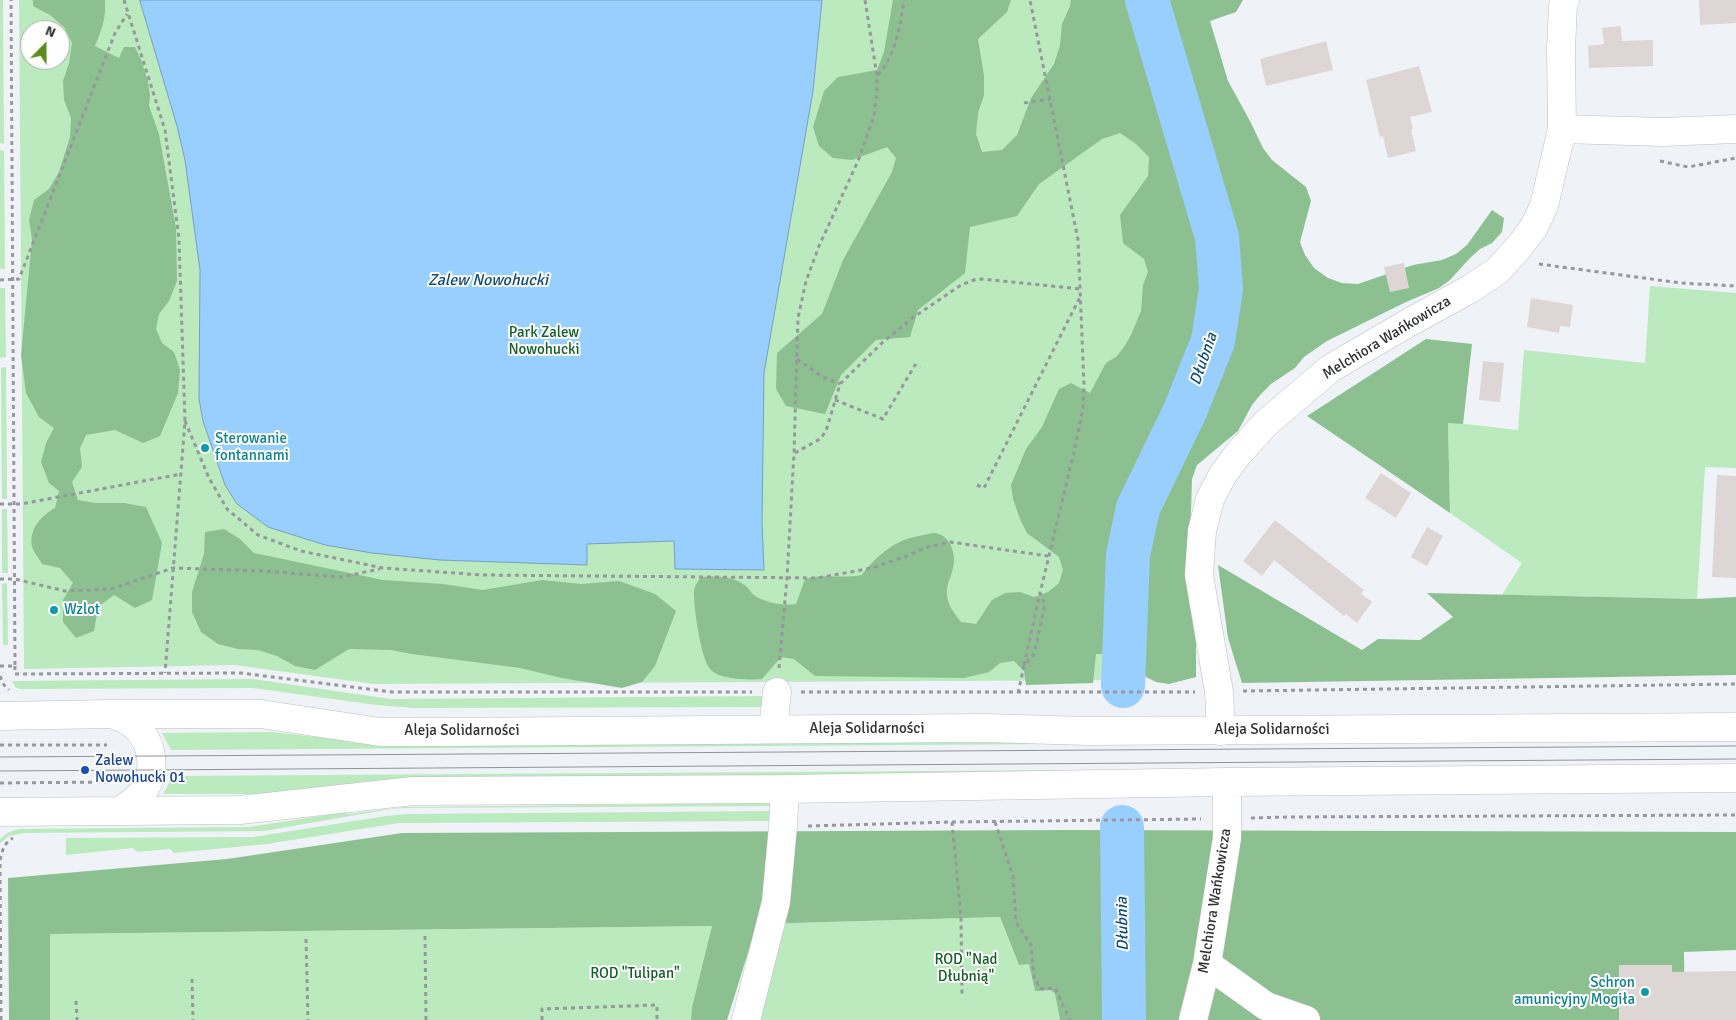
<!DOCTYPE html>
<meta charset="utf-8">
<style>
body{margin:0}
#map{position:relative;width:1736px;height:1020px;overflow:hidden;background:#eff3f8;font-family:Signika,sans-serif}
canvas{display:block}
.north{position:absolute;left:20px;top:20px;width:50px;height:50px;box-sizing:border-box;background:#fff;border:1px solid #acacad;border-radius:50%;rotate:22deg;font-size:14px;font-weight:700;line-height:20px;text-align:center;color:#2f3032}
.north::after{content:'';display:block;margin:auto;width:18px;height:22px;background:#5c8b1f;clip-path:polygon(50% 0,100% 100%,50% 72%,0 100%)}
</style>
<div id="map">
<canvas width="1736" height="1020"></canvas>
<div class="north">N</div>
</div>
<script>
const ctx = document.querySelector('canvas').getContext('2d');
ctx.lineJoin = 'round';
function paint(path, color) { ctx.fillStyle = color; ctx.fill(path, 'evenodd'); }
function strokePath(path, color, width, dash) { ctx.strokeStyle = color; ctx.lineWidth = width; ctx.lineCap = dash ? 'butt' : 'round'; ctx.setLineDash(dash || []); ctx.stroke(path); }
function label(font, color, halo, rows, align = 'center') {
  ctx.font = font + ' Signika,sans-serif'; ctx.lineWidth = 4; ctx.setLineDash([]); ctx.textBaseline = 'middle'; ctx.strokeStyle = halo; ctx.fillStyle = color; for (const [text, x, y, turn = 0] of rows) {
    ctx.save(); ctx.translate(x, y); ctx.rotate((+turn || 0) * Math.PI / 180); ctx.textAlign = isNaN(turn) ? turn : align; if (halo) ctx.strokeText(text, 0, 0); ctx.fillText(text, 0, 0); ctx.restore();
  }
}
const green = new Path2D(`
 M0,0H3L4,144L0,143Z
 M19,0H1139L1186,127L1135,517L1141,680L374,684L234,665L24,669ZM30,30H60V60H30Z
 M0,150L4,151L5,269H0Z
 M1650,286L1736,293V468L1705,467L1697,599L1502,595L1522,563L1450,513L1448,422L1518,430L1524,350L1645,363Z
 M0,288H5L6,357L0,358Z
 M6,367L7,499H2L1,368Z
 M2,509H7L8,573H2Z
 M7,583L8,645H3L2,584Z
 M253,679L391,699L770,696L767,707L414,708L376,705L253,688L20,689L15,687L12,681Z
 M271,732L389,745L970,741L1054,744L171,750L162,733Z
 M1079,770L995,774L896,775L392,779L274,794H163L168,785L171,776Z
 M770,803L772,806L406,808L391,809L264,831L23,833L9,836L0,843V839C6,833 12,830 21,829L249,827L346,812L348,814L404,807Z
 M773,811L776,821L399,823L267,844L174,853L170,849L137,852L133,848L66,855V838L253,837L386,816L408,814Z
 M1000,917L1019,965L1029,963L1035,991L1051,989L1055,994L1060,1020H756L783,923Z
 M712,926L692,1007L691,1020H50V934Z`);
const forest = new Path2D(`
 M33,0H105C106,19 102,29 95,46L119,58L124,47H135L142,62L148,82L150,95L149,106L159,134L176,228L177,281L169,301L159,314L156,329L162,343L174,352L180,370L178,393L160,436L143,443L115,430L86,435L80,448L82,467L72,482L78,500L95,503H124L146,507L162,543L152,600L135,608L114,595L98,607L94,631L76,638L63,622V600L73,583L60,568L42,564C39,558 33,552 32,546C29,529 41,516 55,508L59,491L49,483L41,462L46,443L54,428L39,417L26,393L21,355L32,240L29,220L34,200L49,189L59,172L70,137L71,118L64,100L63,81L69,63L72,43L64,27L50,15L33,6Z
 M893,0H1011L1007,12L978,39L984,76V95L978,113L976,134L982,152L1002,150L1017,135L1031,98L1054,64L1060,45L1062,24L1070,6L1071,0H1243L1236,12L1210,21L1228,81L1250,121L1263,148L1272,160L1306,187L1311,201L1300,242L1305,255L1314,268L1328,278L1342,283L1358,284L1413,265L1442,260L1456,254L1467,245L1492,210L1504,218L1502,232L1492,243L1480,249L1469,259L1450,280L1439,288L1406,302L1327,341L1304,357L1295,368L1271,384L1261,394L1252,405L1238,431L1197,465L1192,479L1189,573L1196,604V677L1169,684L1156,682L1132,670L1121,660L1109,654H1096L1093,683L1026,685L1024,671L1014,661L1000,663L989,672L964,678L815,676L794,659L781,657L762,679C749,680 719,680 710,669C701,659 693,605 694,590C695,586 698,581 701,577C715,576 731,576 743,584C748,586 750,592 754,595C765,603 783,606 796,604L805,579C825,573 841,579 862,575C873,559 894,541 914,537C920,536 927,534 933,533C950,533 957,555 953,568C951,578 946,584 947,594C947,605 955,614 961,622L976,624L992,600L1005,593L1020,592L1034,597L1048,592L1059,583L1063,570L1059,557L1027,533L1020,519L1013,499L1011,485L1026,449L1042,427L1059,389L1071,383L1090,393L1106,363L1116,357L1124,347L1131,335L1141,311L1143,285L1148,272L1144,259L1123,243L1120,215L1148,176L1149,157L1136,144L1120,133L1102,139L1039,184L1017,216L970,227L965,273L918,310L910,337L876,340L841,375L825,414L786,406L776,389L777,353L822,314L843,260L892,172L896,158L887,147L852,160L833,158L819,146L813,127L824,91L838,77L877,70L884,52Z
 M1426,339L1472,344L1463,424L1448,423L1450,513L1307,416Z
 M224,529L240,539L254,553L383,580L443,584L483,590L542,580L581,584L619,581L655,594L676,611L655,666L642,682L622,688L562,678L520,668L412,654L391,650L349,649L315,670L295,666L277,656L258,650L238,649L218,644L201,632L192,612V592L204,554L205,532Z
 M1218,565L1362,650L1378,639L1420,640L1453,617L1427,593L1697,599L1736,597V675L1242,683L1228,638Z
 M1071,830L1736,832V950L1684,952L1685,1020H1060L1055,994L1051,990L1035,991L1029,964L1019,965L1000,917L757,924L727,1020H691L692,1007L712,926L50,934V1020H9L8,878L227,859L402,833Z`);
const water = new Path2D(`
 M140,0H822L813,91L764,373L762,522L764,570L675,569L674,541L587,544V565L440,560L372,553L325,545L268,527L237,504L225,485L203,421L199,399L200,270L185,160L177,126Z`);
const river = new Path2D(`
 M1123,686L1128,555L1138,508L1185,411L1213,341L1221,289L1217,237L1147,0
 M1122,827L1124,1020`);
const building = new Path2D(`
 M1699,0H1736V23L1700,25Z
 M1621,26L1622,41L1653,40V66L1589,68L1588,46L1604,44L1602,28Z
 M1326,41L1333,70L1266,86L1260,59Z
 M1419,66L1432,112L1410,117L1413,129L1411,130L1416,151L1388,158L1383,136L1380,137L1366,80Z
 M1404,263L1409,288L1390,292L1384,267Z
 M1531,298L1573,305L1570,327L1560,326L1559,333L1527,327Z
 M1483,361L1504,363L1500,402L1479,400Z
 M1381,473L1411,493L1396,518L1365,498Z
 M1717,475L1736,476V578L1712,577Z
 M1275,520L1364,590L1361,594L1372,602L1357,623L1346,614L1344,616L1274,560L1262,576L1243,561Z
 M1427,527L1443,536L1427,566L1411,557Z
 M1619,965H1672V972L1736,971V1020H1619Z`);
const path = new Path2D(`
 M124,0L165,130L179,239L185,421L165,673
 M878,75C896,54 900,27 904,0
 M1024,103L1050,99
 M1660,161L1688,167L1736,158
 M1539,264L1681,283L1736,286
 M0,280L19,279L115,33L127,14
 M797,359L821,376L840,384
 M835,400L883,419L915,365L920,368
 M185,421L209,478L227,509L258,535L301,551L383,568L483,575L817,578L872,568L907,556L924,548L950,542L1048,556
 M795,453L820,439L826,431L840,384L883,342L911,319L961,285L974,280L982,279L1081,289
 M977,485L984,488L1081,295
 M0,504H21L181,474
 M0,579H15L65,591L111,589L173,568L263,571L341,577L380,569
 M1024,665L1040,593
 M0,666H15L11,0
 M15,666V674L241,673L392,692H752
 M779,668L787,578L794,453L798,318L806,281L819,246L858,161L874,116L877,90V76L865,0
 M0,676L4,685L9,690
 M1243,691L1736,684
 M801,692H1195
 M1018,693L1024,666L1034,654L1045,605L1040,593L1074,452L1083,408L1084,385L1078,240L1030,0
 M0,745H107
 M0,783L106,782
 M1251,818L1289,817L1736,815
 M952,822L961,918L962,997
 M995,822L1013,876L1016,922L1031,945L1034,977L1040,989L1055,988L1070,1020
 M808,826L952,822L1201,819
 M425,936L426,1020
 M306,939L308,1020
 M192,979L193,1020
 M76,1001L77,1020
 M1,1020L0,861C2,851 4,843 13,838
 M542,1020V1009L657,1005V1020`);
const minor = new Path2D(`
 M1562,129L1663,132L1736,129
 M112,714C120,717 129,721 136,727C154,744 157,774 141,794C135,801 127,806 120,811
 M0,716L112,714H261L380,732H438L984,728L1088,731L1736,727
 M773,729L777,692
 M1221,731L1219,692L1199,575L1202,531L1210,499L1222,476L1238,454L1266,423L1331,368L1410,322L1470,289L1497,271L1520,246L1534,227L1544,206L1562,129L1561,48L1563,6L1565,0
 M0,812L240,810L413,791L785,789L1227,782L1736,778
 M1207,964L1266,1006L1306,1020
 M746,1020L776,902L783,826L785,789
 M1193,1020L1207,964L1227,838V782`);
const tram = new Path2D(`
 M0,757L1736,746
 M0,771L1736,759`);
const markers = [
 [205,448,5,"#0f9aa8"],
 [54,610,5,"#0f9aa8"],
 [85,770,5,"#1a4fb4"],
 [1645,992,5,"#0f9aa8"]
];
const parkNames = [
 ["Park Zalew",544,333],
 ["Nowohucki",544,350],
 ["ROD \"Nad",966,960],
 ["Dłubnią\"",966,977],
 ["ROD \"Tulipan\"",635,974]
];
const streetNames = [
 ["Melchiora Wańkowicza",1387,338,-31],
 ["Aleja Solidarności",867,729],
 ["Aleja Solidarności",1272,730],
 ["Aleja Solidarności",462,731],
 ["Melchiora Wańkowicza",1215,901,-81]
];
const cultureNames = [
 ["Sterowanie",215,439],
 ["fontannami",215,456],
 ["Wzlot",64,610],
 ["Schron",1635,983,"right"],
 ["amunicyjny Mogiła",1635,1000,"right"]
];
const transitNames = [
 ["Zalew",95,761],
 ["Nowohucki 01",95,778]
];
const waterNames = [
 ["Zalew Nowohucki",488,281],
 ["Dłubnia",1204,359,-71],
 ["Dłubnia",1123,924,-91]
];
paint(green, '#baeabe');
paint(forest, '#8cc091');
paint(water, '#99cffe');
strokePath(water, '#799fc1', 1);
strokePath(river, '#99cffe', 44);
paint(building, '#ddd6d4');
strokePath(minor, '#babdc2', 29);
strokePath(path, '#96989c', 3, [4, 4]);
strokePath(minor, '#fff', 28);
strokePath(tram, '#909396', 1);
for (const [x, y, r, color] of markers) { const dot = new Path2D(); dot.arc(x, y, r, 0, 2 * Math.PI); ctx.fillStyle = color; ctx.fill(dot); strokePath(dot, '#fff', 2); }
label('15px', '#136025', '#fff', parkNames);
label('15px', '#2f3032', '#fff', streetNames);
label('15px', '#0d838f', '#fff', cultureNames, 'left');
label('15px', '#164399', '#fff', transitNames, 'left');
label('italic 16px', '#124d79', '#fff', waterNames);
</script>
